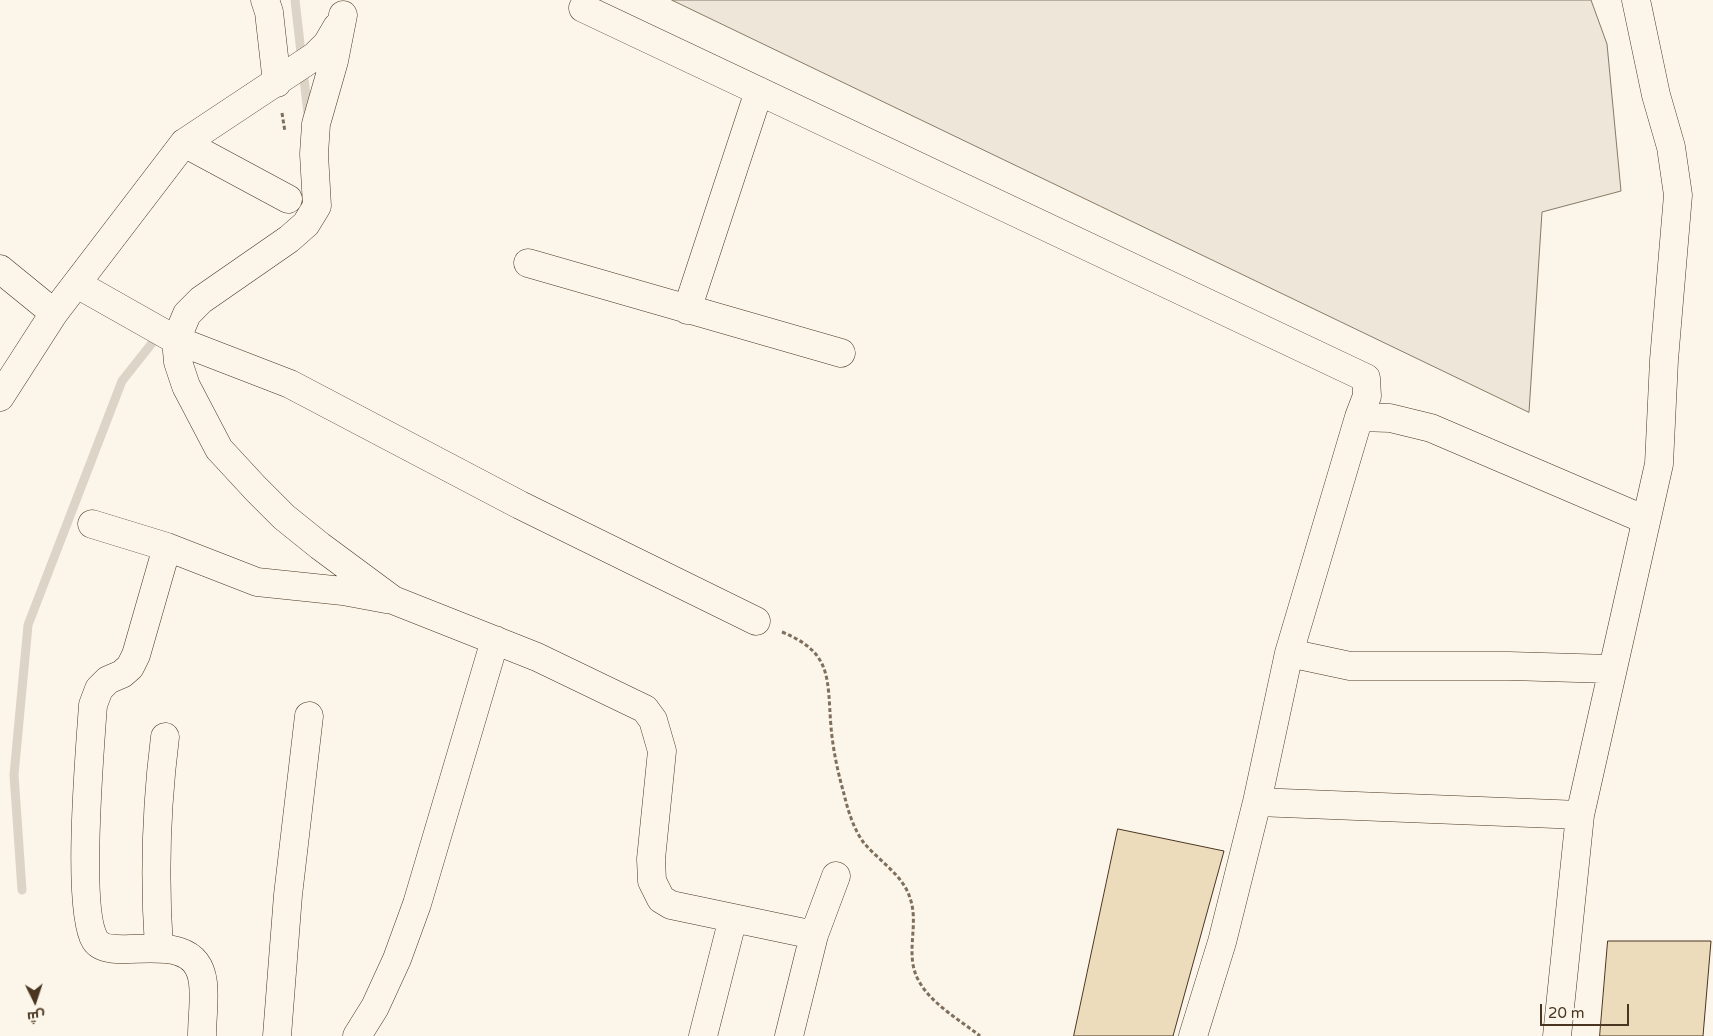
<!DOCTYPE html>
<meta charset="utf-8">
<style>
body{margin:0}
#map{position:relative;width:1713px;height:1036px;overflow:hidden;background:#fbf6e9;font-family:"Varela Round",Cairo,sans-serif}
canvas{display:block}
.north{position:absolute;left:10px;top:976px;width:50px;height:50px;-webkit-text-stroke:4px #fbf6e9;paint-order:stroke;rotate:176deg;font-size:14px;font-weight:700;line-height:20px;text-align:center;color:#4a3520}
.north::after{content:'';display:block;margin:auto;width:18px;height:22px;background:#4a3520;clip-path:polygon(50% 0,100% 100%,50% 72%,0 100%)}
.scale{position:absolute;left:1540px;top:1004px;width:89px;height:22px;box-sizing:border-box;border:2px solid #4a3520;border-top:0;padding-left:6px;font-size:15px;line-height:18px;white-space:nowrap;color:#4a3520;-webkit-text-stroke:4px #fbf6e9;paint-order:stroke}
</style>
<div id="map">
<canvas width="1713" height="1036"></canvas>
<div class="north">ش</div>
<div class="scale">20 m</div>
</div>
<script>
const ctx = document.querySelector('canvas').getContext('2d');
ctx.lineJoin = 'round';
function paint(path, color) { ctx.fillStyle = color; ctx.fill(path, 'evenodd'); }
function strokePath(path, color, width, dash) { ctx.strokeStyle = color; ctx.lineWidth = width; ctx.lineCap = dash ? 'butt' : 'round'; ctx.setLineDash(dash || []); ctx.stroke(path); }
const green = new Path2D(`
 M672,0H1591L1607,44L1621,191L1542,212L1529,412Z`);
const stream = new Path2D(`
 M295,0L308,114
 M22,890L14,775L28,625L122,381L160,333`);
const building = new Path2D(`
 M1118,829L1224,851L1173,1036H1074Z
 M1608,941H1711L1703,1036H1600Z`);
const path = new Path2D(`
 M282,113L285,132
 M782,632C833,653 827,678 831,727C833,750 838,773 844,794C848,811 854,830 864,843C879,861 903,875 910,898C920,926 903,956 920,983C933,1005 960,1020 980,1036`);
const minor = new Path2D(`
 M265,0L269,12L277,83
 M583,8L1366,378L1367,396L1359,417
 M343,15L334,61L316,124L314,154L317,206L306,224L289,239L201,300L187,314L176,340L178,362L186,386L219,449L256,489L284,517L320,546L393,600L537,657L645,709L653,720L662,751L651,859L652,881L661,899L671,905L733,918L703,1036
 M184,143L288,199
 M528,263L841,353
 M0,269L54,313
 M77,284L176,340L290,384L520,505L756,621
 M687,310L759,91
 M0,397L54,313L184,143L315,56L327,44L337,27
 M92,524L167,547L257,582L343,591L386,599
 M167,547L136,655L130,667L122,674L108,680L99,689L93,705C90,748 76,909 95,940C111,966 196,922 203,983C205,1000 202,1019 202,1036
 M1289,653L1350,666H1509L1611,669
 M1257,802L1580,815
 M733,918L814,935L789,1036
 M814,935L836,876
 M159,948C154,876 156,808 165,737
 M277,1036L288,895L309,716
 M357,1036L375,1007L397,959L417,904L495,640
 M1193,1036L1222,942L1257,802L1289,653L1359,417L1390,418L1431,428L1646,520
 M1557,1036L1580,815L1659,464L1664,360L1678,195L1671,147L1656,95L1636,0`);
paint(green, '#ede6d9');
strokePath(green, '#887966', 1);
strokePath(stream, '#dcd4c6', 9);
paint(building, '#ecdcbc');
strokePath(building, '#4a3520', 1);
strokePath(minor, '#4a3520', 29);
strokePath(path, '#7f6f5c', 3, [4, 2.5]);
strokePath(minor, '#fbf6e9', 28);
</script>
